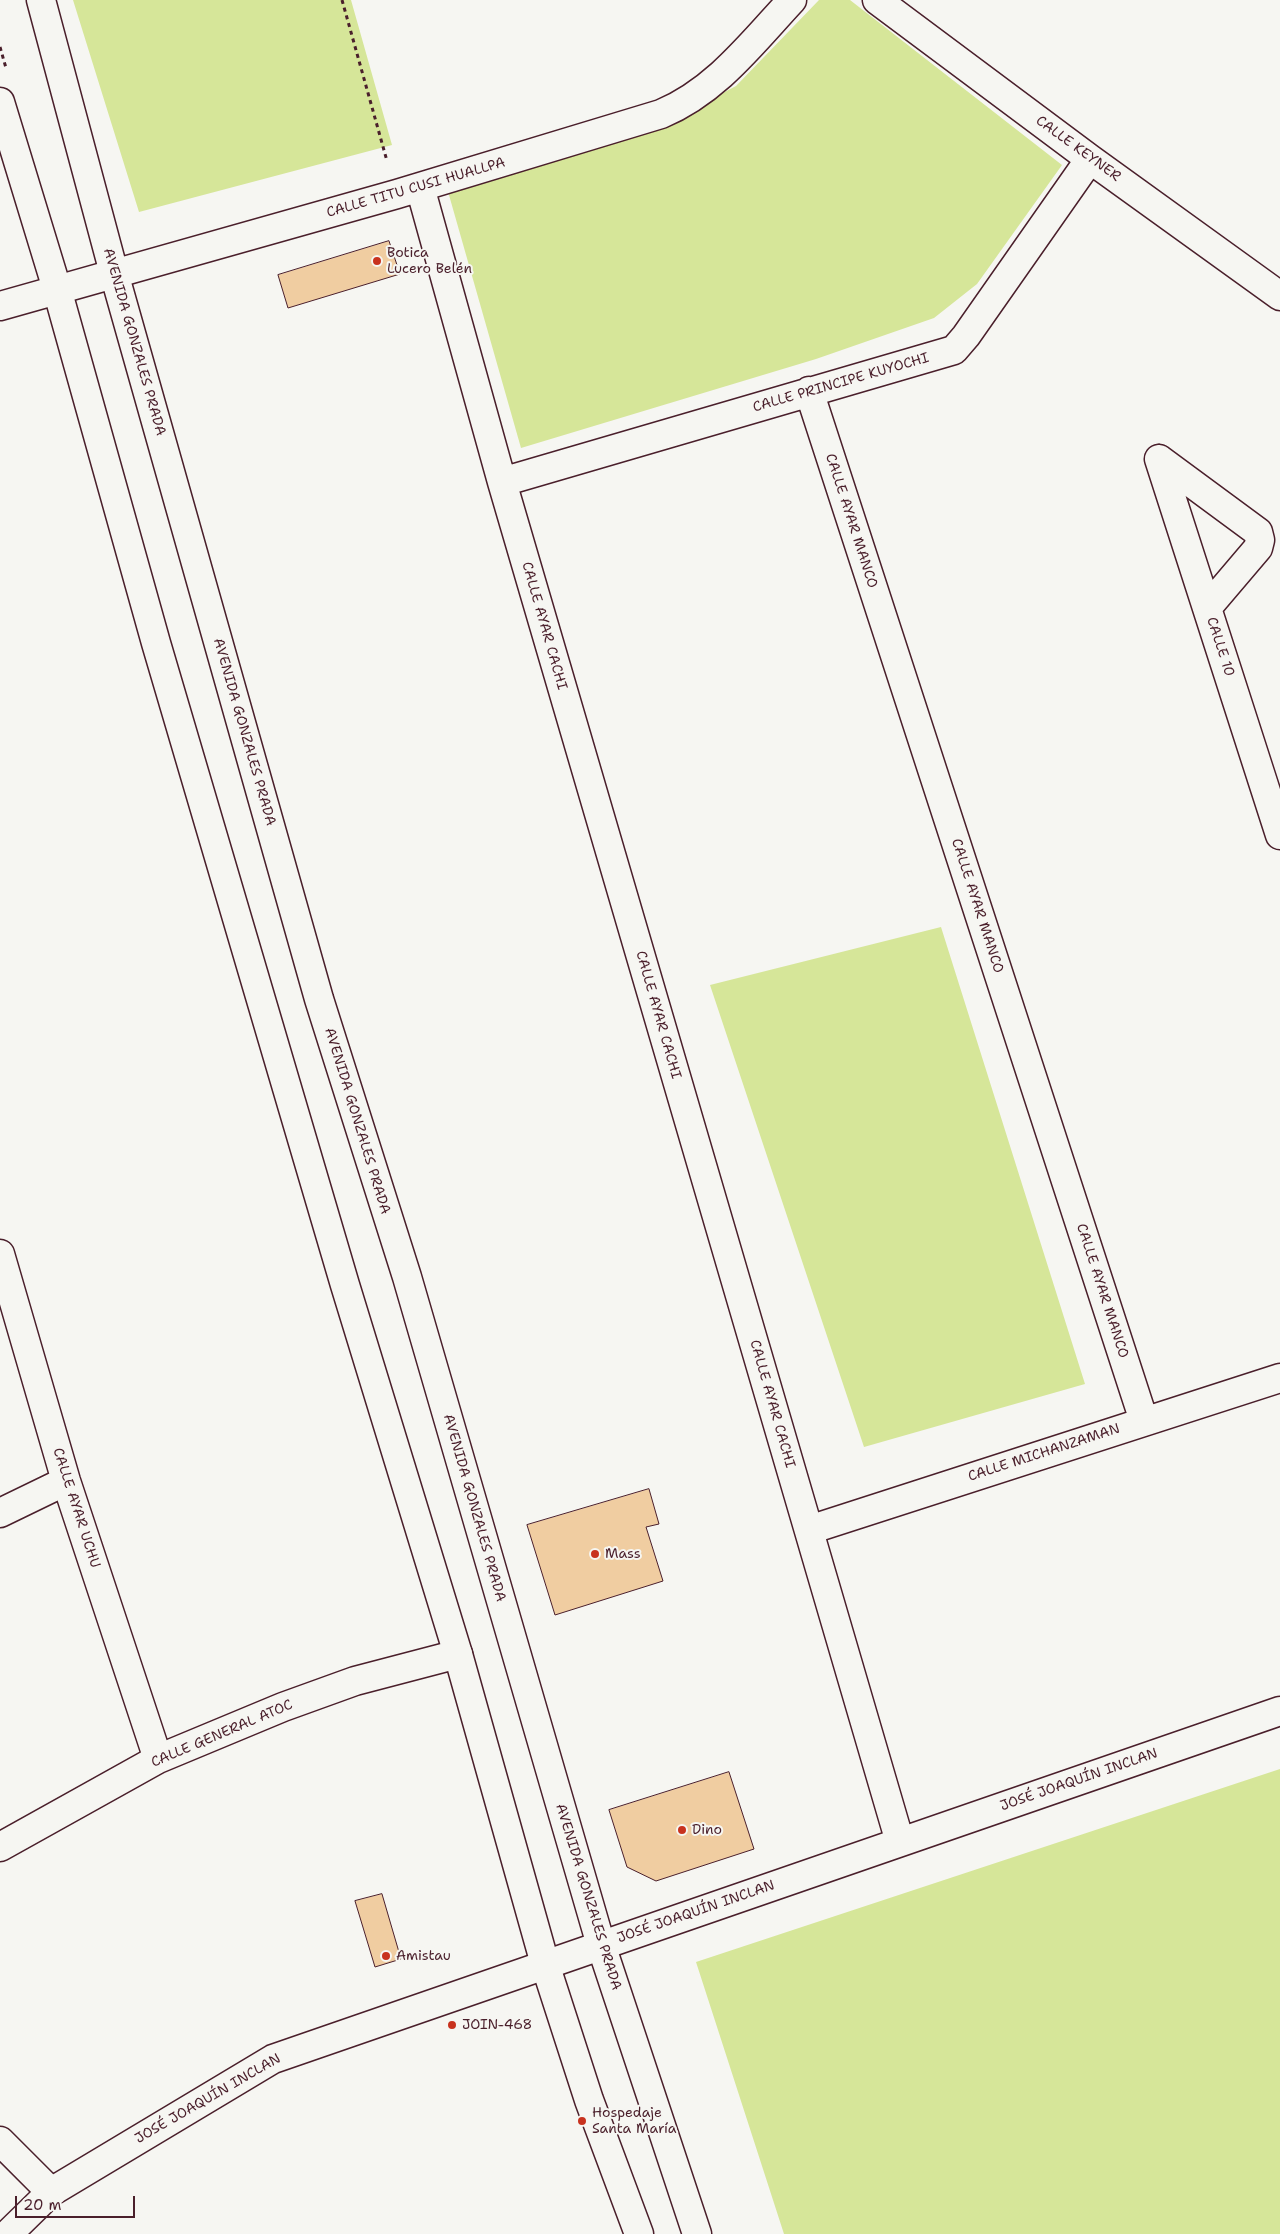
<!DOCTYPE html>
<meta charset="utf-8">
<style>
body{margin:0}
#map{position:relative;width:1280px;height:2234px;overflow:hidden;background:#f6f6f2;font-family:"Shantell Sans",sans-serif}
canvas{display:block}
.scale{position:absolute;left:15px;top:2196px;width:120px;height:22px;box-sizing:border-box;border:2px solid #4a1f2b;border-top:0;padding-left:6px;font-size:15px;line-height:18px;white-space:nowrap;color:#4a1f2b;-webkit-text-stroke:4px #f6f6f2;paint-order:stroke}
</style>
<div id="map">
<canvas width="1280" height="2234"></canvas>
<div class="scale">20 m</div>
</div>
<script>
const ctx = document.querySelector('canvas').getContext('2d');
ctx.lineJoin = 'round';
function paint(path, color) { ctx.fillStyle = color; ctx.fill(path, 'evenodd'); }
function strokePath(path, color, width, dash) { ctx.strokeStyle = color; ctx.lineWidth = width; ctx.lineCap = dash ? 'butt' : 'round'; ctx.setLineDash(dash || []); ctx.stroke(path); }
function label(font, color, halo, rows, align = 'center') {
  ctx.font = font + ' "Shantell Sans",sans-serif'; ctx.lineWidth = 4; ctx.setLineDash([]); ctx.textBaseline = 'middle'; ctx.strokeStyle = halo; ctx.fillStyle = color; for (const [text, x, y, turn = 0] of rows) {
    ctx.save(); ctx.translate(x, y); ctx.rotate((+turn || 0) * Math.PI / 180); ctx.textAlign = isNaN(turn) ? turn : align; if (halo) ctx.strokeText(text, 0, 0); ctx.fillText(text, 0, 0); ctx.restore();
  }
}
const green = new Path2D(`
 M73,0H351L392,145L139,212Z
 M819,0H850L1062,165L977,284L934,318L816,359L521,448L447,188L654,129L736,86Z
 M941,927L1085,1384L864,1447L710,985Z
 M1280,1769V2234H784L696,1962Z`);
const building = new Path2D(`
 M389,241L400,274L288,308L278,275Z
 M649,1489L659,1524L646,1527L663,1581L555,1615L527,1525Z
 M729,1772L754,1849L656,1881L627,1867L609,1810Z
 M382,1894L401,1959L375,1967L355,1901Z`);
const path = new Path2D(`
 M342,0L387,161
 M0,47L6,68`);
const street = new Path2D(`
 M877,0L1090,159L1280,296
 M420,187L502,482L900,1842
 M0,306L397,194L661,114C716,91 752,43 792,0
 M809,391L1144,1421
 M1159,459L1280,835
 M1159,459L1258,532L1260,540L1258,548L1207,608
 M502,482L954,350L966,336L1090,159
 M0,1254L66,1481L158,1759
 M0,1513L66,1481
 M809,1530L1280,1378
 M0,1847L158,1759L283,1707L355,1681L458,1654
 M0,2141L51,2192
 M8,2234L51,2192L273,2059L1280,1711`);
const secondary = new Path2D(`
 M41,0L114,273L319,999L407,1277L601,1945L697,2234
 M0,102L57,289L156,643L345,1285L458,1654L545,1964L589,2100L639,2234`);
const markers = [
 [377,261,5,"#c8321e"],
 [595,1554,5,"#c8321e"],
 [682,1830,5,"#c8321e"],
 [386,1956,5,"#c8321e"],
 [452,2025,5,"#c8321e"],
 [582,2121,5,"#c8321e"]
];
const streetNames = [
 ["CALLE KEYNER",1078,149,36],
 ["CALLE TITU CUSI HUALLPA",416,188,-16],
 ["AVENIDA GONZALES PRADA",134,342,74],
 ["CALLE PRINCIPE KUYOCHI",841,383,-16],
 ["CALLE AYAR MANCO",851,521,72],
 ["CALLE AYAR CACHI",544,626,74],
 ["CALLE 10",1220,647,72],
 ["AVENIDA GONZALES PRADA",244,732,74],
 ["CALLE AYAR MANCO",977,906,72],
 ["CALLE AYAR CACHI",658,1015,74],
 ["AVENIDA GONZALES PRADA",357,1121,73],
 ["CALLE AYAR MANCO",1102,1291,72],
 ["CALLE AYAR CACHI",772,1404,74],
 ["CALLE MICHANZAMAN",1044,1453,-18],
 ["CALLE AYAR UCHU",76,1508,72],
 ["AVENIDA GONZALES PRADA",474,1508,74],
 ["CALLE GENERAL ATOC",222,1734,-23],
 ["JOSÉ JOAQUÍN INCLAN",1079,1780,-19],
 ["AVENIDA GONZALES PRADA",588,1897,73],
 ["JOSÉ JOAQUÍN INCLAN",696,1912,-19],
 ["JOSÉ JOAQUÍN INCLAN",208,2099,-30]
];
const poiNames = [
 ["Botica",387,253],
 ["Lucero Belén",387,269],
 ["Mass",605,1554],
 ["Dino",692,1830],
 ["Amistau",396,1956],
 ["JOIN-468",462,2025],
 ["Hospedaje",592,2113],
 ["Santa María",592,2129]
];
paint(green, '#d6e699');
paint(building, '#f0cda1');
strokePath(building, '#4a1f2b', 1);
strokePath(street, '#4a1f2b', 31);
strokePath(secondary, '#4a1f2b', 31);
strokePath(path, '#4a1f2b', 3, [4, 4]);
strokePath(street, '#f6f6f2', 28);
strokePath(secondary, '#f6f6f2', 28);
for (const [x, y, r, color] of markers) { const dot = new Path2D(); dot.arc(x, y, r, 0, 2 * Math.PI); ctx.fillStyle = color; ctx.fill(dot); strokePath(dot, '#f6f6f2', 2); }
label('14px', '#4a1f2b', '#f6f6f2', streetNames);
label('14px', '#4a1f2b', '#f6f6f2', poiNames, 'left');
</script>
